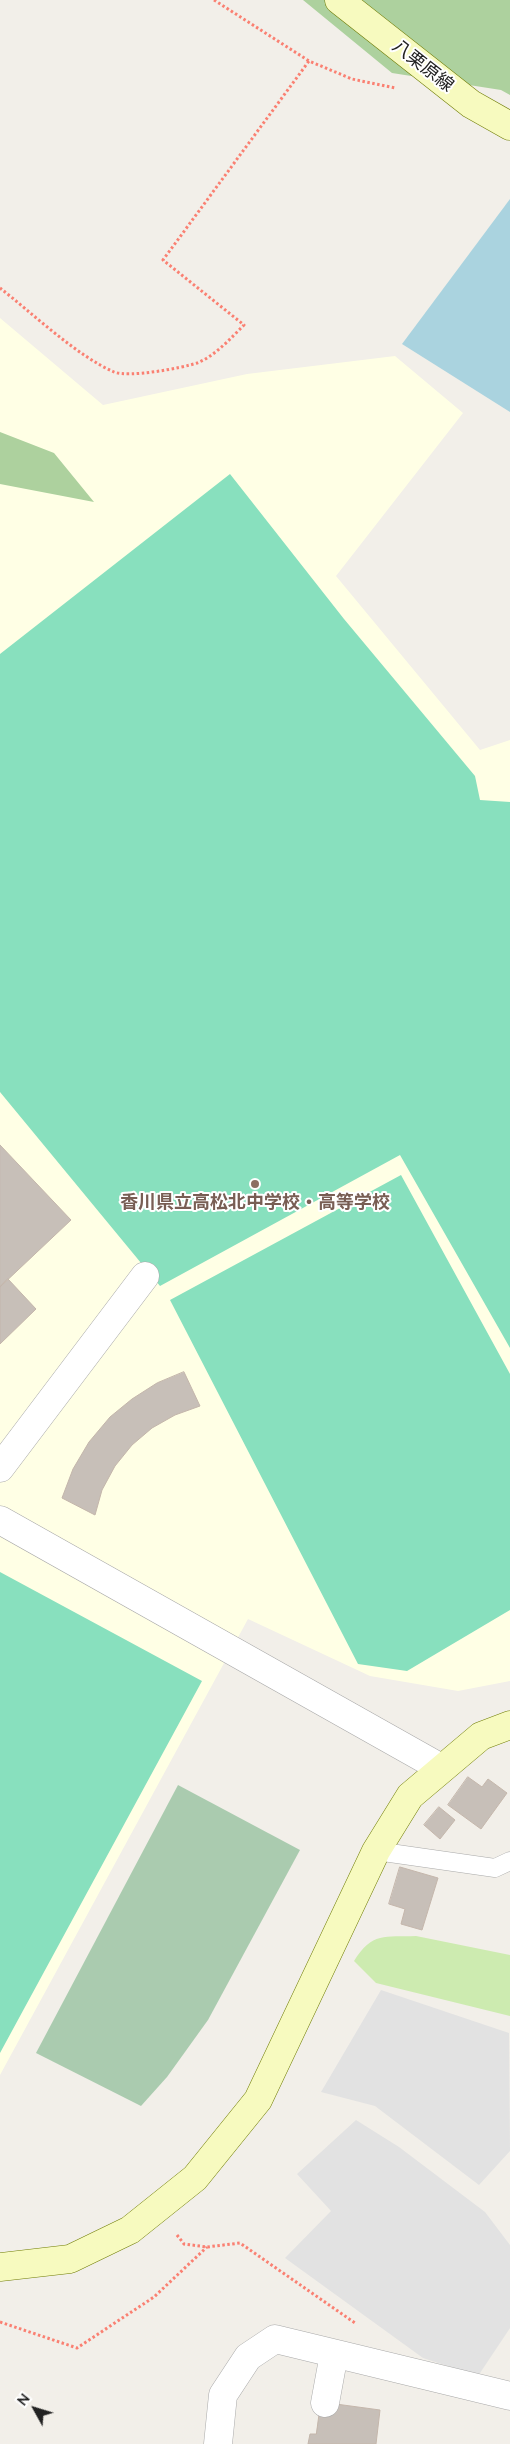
<!DOCTYPE html>
<meta charset="utf-8">
<style>
body{margin:0}
#map{position:relative;width:510px;height:2444px;overflow:hidden;background:#f2efe9;font-family:Mulish,sans-serif}
canvas{display:block}
.north{position:absolute;left:10px;top:2384px;width:50px;height:50px;-webkit-text-stroke:4px #fff;paint-order:stroke;rotate:309deg;font-size:14px;font-weight:700;line-height:20px;text-align:center;color:#222}
.north::after{content:'';display:block;margin:auto;width:18px;height:22px;background:#222;clip-path:polygon(50% 0,100% 100%,50% 72%,0 100%)}
</style>
<div id="map">
<canvas width="510" height="2444"></canvas>
<div class="north">N</div>
</div>
<script>
const ctx = document.querySelector('canvas').getContext('2d');
ctx.lineJoin = 'round';
function paint(path, color) { ctx.fillStyle = color; ctx.fill(path, 'evenodd'); }
function strokePath(path, color, width, dash) { ctx.strokeStyle = color; ctx.lineWidth = width; ctx.lineCap = dash ? 'butt' : 'round'; ctx.setLineDash(dash || []); ctx.stroke(path); }
function label(font, color, halo, rows, align = 'center') {
  ctx.font = font + ' Mulish,"Noto Sans JP",sans-serif'; ctx.lineWidth = 4; ctx.setLineDash([]); ctx.textBaseline = 'middle'; ctx.strokeStyle = halo; ctx.fillStyle = color; for (const [text, x, y, turn = 0] of rows) {
    ctx.save(); ctx.translate(x, y); ctx.rotate((+turn || 0) * Math.PI / 180); ctx.textAlign = isNaN(turn) ? turn : align; if (halo) ctx.strokeText(text, 0, 0); ctx.fillText(text, 0, 0); ctx.restore();
  }
}
const education = new Path2D(`
 M0,318L103,405L247,374L395,356L463,413L336,576L480,750L510,740V1681L458,1691L370,1676L248,1619L0,2075Z`);
const grass = new Path2D(`
 M416,1936L510,1955V2016L376,1983L354,1961C372,1932 385,1937 416,1936Z`);
const forest = new Path2D(`
 M303,0H510V95L501,90L392,73Z
 M0,432L54,453L94,502L0,484Z`);
const cemetery = new Path2D(`
 M178,1785L300,1850L208,2020L167,2077L141,2106L36,2053Z`);
const pitch = new Path2D(`
 M230,474L344,619L475,776L480,800L510,802V1348L400,1155L160,1286L0,1092V654Z
 M401,1175L510,1374V1610L407,1671L358,1664L170,1300Z
 M0,1572L202,1681L0,2053Z`);
const parking = new Path2D(`
 M381,1990L509,2033L510,2151L479,2185L375,2106L321,2092Z
 M356,2120L399,2147L485,2212L510,2245V2328L478,2376L423,2358L285,2258L331,2211L297,2174Z`);
const water = new Path2D(`
 M510,199V412L402,344Z`);
const building = new Path2D(`
 M0,1145L71,1220L0,1287Z
 M8,1279L36,1309L0,1344V1287Z
 M184,1372L200,1406L175,1415L152,1428L132,1445L115,1466L102,1490L95,1515L62,1498L73,1469L89,1442L110,1417L132,1399L157,1383Z
 M468,1777L482,1787L488,1779L507,1793L481,1829L448,1805Z
 M439,1807L455,1820L440,1839L424,1825Z
 M400,1867L438,1878L422,1930L401,1924L405,1909L389,1904Z
 M321,2402L380,2410L376,2444H308L310,2434H316Z`);
const path = new Path2D(`
 M214,0L309,61
 M0,288C32,313 77,356 114,372C128,378 182,368 197,363C215,356 231,338 244,325L163,260L309,61L352,79L395,88
 M177,2235L184,2244L207,2247L240,2243L355,2323
 M0,2322L77,2348L154,2297L207,2247`);
const lane = new Path2D(`
 M376,1851L495,1868L510,1861`);
const street = new Path2D(`
 M0,1468L145,1276
 M0,1520L441,1768
 M325,2403L334,2354
 M218,2444L223,2395L248,2357L275,2339L510,2396`);
const secondary = new Path2D(`
 M339,0L471,104L510,126
 M0,2267L70,2259L130,2230L195,2178L258,2100L376,1851L410,1796L481,1736L510,1725`);
const markers = [
 [255,1184,5,"#8d6e63"]
];
const streetNames = [
 ["八栗原線",423,66,38]
];
const educationNames = [
 ["香川県立高松北中学校・高等学校",255,1203]
];
paint(education, '#ffffe5');
paint(grass, '#cdebb0');
paint(forest, '#add19e');
paint(cemetery, '#aacbaf');
paint(pitch, '#88e0be');
paint(parking, '#e2e2e2');
paint(water, '#aad3df');
paint(building, '#c7bfb8');
strokePath(building, '#c4b6ab', 1);
strokePath(lane, '#a9a9a9', 19);
strokePath(street, '#a9a9a9', 29);
strokePath(secondary, '#707d05', 29);
strokePath(path, '#fa8072', 3, [2.5, 2.5]);
strokePath(lane, '#fff', 18);
strokePath(street, '#fff', 28);
strokePath(secondary, '#f7fabf', 28);
for (const [x, y, r, color] of markers) { const dot = new Path2D(); dot.arc(x, y, r, 0, 2 * Math.PI); ctx.fillStyle = color; ctx.fill(dot); strokePath(dot, '#fff', 2); }
label('18px', '#222', '#fff', streetNames);
label('bold 18px', '#785e54', '#fff', educationNames);
</script>
